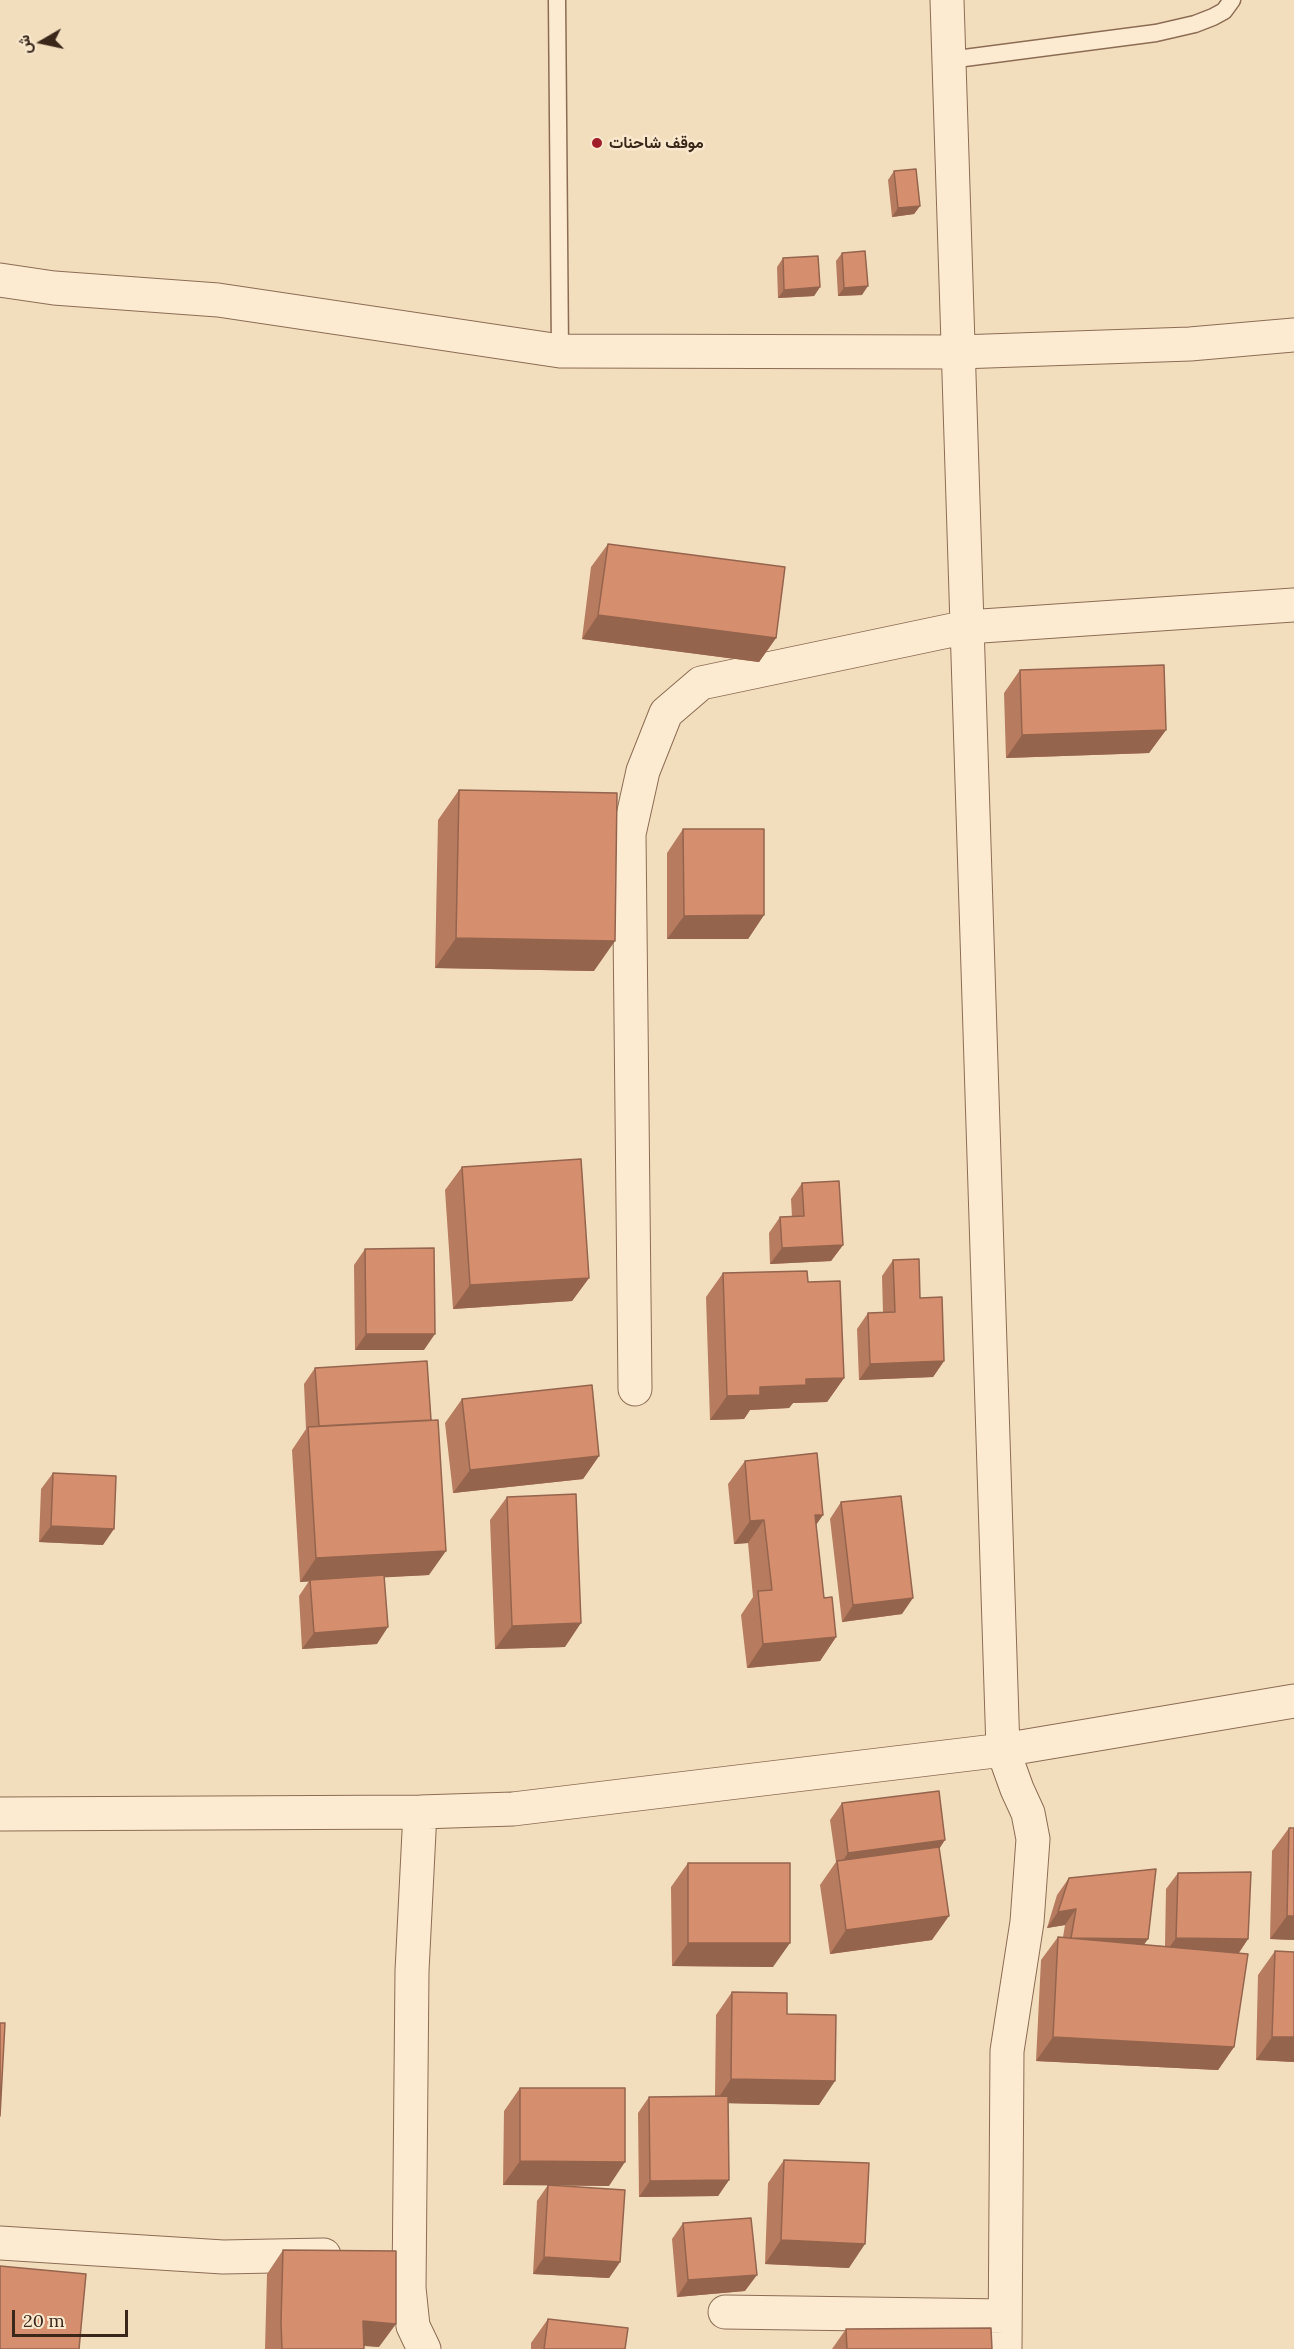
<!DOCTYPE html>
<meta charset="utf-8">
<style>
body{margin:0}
#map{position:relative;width:1294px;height:2349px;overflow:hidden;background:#f2ddbd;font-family:Lora,Vazirmatn,serif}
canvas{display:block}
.north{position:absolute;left:12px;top:12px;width:60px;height:60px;-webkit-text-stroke:4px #f9e8cd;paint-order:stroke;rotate:261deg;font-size:16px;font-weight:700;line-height:24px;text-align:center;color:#3a271a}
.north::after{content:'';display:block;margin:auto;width:21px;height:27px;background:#3a271a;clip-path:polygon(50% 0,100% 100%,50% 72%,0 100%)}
.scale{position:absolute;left:12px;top:2310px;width:116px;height:27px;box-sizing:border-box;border:3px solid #3a271a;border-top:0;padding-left:8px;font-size:18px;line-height:21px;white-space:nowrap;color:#3a271a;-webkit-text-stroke:4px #f9e8cd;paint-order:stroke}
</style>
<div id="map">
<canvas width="1294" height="2349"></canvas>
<div class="north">ش</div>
<div class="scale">20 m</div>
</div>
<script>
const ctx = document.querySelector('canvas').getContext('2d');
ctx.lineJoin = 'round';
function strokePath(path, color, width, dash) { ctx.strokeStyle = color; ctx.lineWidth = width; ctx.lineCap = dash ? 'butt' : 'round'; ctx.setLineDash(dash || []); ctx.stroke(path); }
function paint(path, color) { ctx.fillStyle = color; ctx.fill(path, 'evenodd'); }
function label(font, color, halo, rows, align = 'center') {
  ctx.font = font + ' Lora,Vazirmatn,serif'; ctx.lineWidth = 5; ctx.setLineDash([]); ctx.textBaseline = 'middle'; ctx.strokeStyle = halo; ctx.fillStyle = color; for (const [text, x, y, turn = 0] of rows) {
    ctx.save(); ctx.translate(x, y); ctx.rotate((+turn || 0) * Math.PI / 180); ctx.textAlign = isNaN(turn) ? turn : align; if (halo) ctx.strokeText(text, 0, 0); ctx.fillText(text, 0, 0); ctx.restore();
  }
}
const lane = new Path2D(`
 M557,0L560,351
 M949,60L1156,33L1195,24L1213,17L1224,11L1232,0`);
const street = new Path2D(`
 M947,0L1003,1750L1017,1789L1028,1813L1033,1839L1027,1922L1007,2051L1005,2349
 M0,280L54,288L218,300L560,351L959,352L1190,344L1294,335
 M635,1389L629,834L643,771L666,713L701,683L967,627L1294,605
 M420,1812L412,1971L409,2288L413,2326L424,2349
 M0,1814L420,1812L513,1809L1003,1750L1294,1701
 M0,2243L223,2257L324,2255
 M725,2312L1005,2316`);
const wall = new Path2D(`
 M894,171L920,206L914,214L892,217L888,180Z
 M842,253L862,295L838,296L836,261Z
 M783,258L820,287L814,296L778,298L777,267Z
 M608,544L776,638L759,662L582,639L591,567Z
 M1020,670L1166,730L1149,753L1006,758L1004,693Z
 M459,790L594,971L435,968L438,820Z
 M683,829L764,915L748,939H667V853Z
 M462,1167L589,1278L572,1301L453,1309L445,1190Z
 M802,1183L843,1245L831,1261L770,1264L769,1233L780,1217H792L791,1199Z
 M365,1249L424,1350H355L354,1265Z
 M893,1260L920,1298L944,1361L933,1377L859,1380L857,1329L868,1313H883L882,1276Z
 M723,1273L808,1282L844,1378L827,1402L793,1403L789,1408L750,1410L744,1419L710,1420L706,1297Z
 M315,1368L429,1575L384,1577L377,1644L302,1649L299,1596L309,1581L300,1582L292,1450L306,1429L304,1384Z
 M462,1399L599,1456L583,1479L453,1493L445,1423Z
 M745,1461L823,1515L816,1524L824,1598L836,1637L820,1661L747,1668L741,1615L753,1597L748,1543L734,1544L728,1484Z
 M53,1473L103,1545L39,1542L41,1489Z
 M507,1497L565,1647L495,1649L490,1520Z
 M841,1502L902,1614L842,1622L830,1519Z
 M842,1803L939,1849L932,1940L830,1954L820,1885L836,1862L830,1820Z
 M1289,1828H1294V1940L1270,1939L1272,1851Z
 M688,1863L773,1967L672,1966L671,1887Z
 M1178,1873L1248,1939L1239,1953L1234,2047L1218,2070L1036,2061L1041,1960L1058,1937H1063L1065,1925L1047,1928L1057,1895L1069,1878L1144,1945L1165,1946L1166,1889Z
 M1275,1951L1294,1952V2062L1256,2060L1258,1975Z
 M732,1992L787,2014L819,2105L728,2103L729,2180L718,2196L639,2197L638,2113L649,2097L715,2096L716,2015Z
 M520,2088L609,2186L558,2185L620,2262L609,2278L533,2274L537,2201L548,2185H503L504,2111Z
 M784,2160L849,2268L765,2264L768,2183Z
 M683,2223L745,2291L677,2297L672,2239Z
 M283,2250L379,2347L363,2346L364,2349H265L267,2274Z
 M548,2319L625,2349H531V2343Z
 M846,2329L992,2349H832Z`);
const shadedWall = new Path2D(`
 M920,206L914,214L892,217L898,208Z
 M868,286L862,295L838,296L844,288Z
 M820,287L814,296L778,298L784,290Z
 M598,615L776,638L759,662L582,639Z
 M1166,730L1149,753L1006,758L1022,735Z
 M764,915L748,939H667L684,916Z
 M456,938L615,941L594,971L435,968Z
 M843,1245L831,1261L770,1264L782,1248Z
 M589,1278L572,1301L453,1309L470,1285Z
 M366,1334H435L424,1350H355Z
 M944,1361L933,1377L859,1380L870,1364Z
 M844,1378L827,1402L793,1403L789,1408L750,1410L744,1419L710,1420L727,1396L760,1387L806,1379Z
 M599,1456L583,1479L453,1493L470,1470Z
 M815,1515H823L807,1538Z
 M764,1520L748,1543L734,1544L750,1521Z
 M51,1526L114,1529L103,1545L39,1542Z
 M446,1551L429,1575L300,1582L316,1558Z
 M913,1598L902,1614L842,1622L853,1605Z
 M581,1623L565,1647L495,1649L512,1626Z
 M388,1627L377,1644L302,1649L314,1633Z
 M836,1637L820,1661L747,1668L763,1644Z
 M945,1840L934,1857L837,1869L848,1853Z
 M1076,1909L1065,1925L1047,1928L1058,1912Z
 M949,1916L932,1940L830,1954L846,1930Z
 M1287,1916H1294V1940L1270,1939Z
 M1071,1938L1148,1939L1137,1955Z
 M1176,1938L1248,1939L1237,1955L1165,1954Z
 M688,1943H790L773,1967L672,1966Z
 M1053,2037L1234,2047L1218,2070L1036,2061Z
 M1272,2037H1294V2062L1256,2060Z
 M731,2079L835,2081L819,2105L715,2103Z
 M520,2161L625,2162L609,2186L503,2185Z
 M729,2180L718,2196L639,2197L650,2181Z
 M781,2240L865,2244L849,2268L765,2264Z
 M544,2257L620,2262L609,2278L533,2274Z
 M757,2275L745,2291L677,2297L688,2280Z
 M363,2321L396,2324L379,2347L346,2344Z`);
const building = new Path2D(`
 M916,169L920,206L898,208L894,171Z
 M865,251L868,286L844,288L842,253Z
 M818,256L820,287L784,290L783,258Z
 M608,544L785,567L776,638L598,615Z
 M1164,665L1166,730L1022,735L1020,670Z
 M459,790L617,793L615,941L456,938Z
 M683,829H764V915L684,916Z
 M581,1159L589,1278L470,1285L462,1167Z
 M839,1181L843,1245L782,1248L780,1217L804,1216L802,1183Z
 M434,1248L435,1334H366L365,1249Z
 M919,1259L920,1298L942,1297L944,1361L870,1364L868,1313L895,1312L893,1260Z
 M807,1271L808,1282L840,1281L844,1378L806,1379V1385L760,1387V1395L727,1396L723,1273Z
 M427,1361L431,1420L319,1426L315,1368Z
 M592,1385L599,1456L470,1470L462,1399Z
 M438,1420L446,1551L316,1558L308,1427Z
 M817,1453L823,1515H815L824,1598L832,1597L836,1637L763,1644L758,1591L772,1590L764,1520L750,1521L745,1461Z
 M53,1473L116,1476L114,1529L51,1526Z
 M576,1494L581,1623L512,1626L507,1497Z
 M901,1496L913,1598L853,1605L841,1502Z
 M384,1575L388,1627L314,1633L310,1580Z
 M939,1791L945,1840L848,1853L842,1803Z
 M1289,1828H1294V1916H1287Z
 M939,1847L949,1916L846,1930L837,1861Z
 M688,1863H790V1943H688Z
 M1156,1869L1148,1939L1071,1938L1076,1909L1058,1912L1069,1878Z
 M1251,1872L1248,1939L1176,1938L1178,1873Z
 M1058,1937L1248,1954L1234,2047L1053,2037Z
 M1275,1951L1294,1952V2037H1272Z
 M732,1992L787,1993V2014L836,2015L835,2081L731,2079Z
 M0,2023H5L0,2116Z
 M520,2088H625V2162L520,2161Z
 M728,2096L729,2180L650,2181L649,2097Z
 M784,2160L869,2163L865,2244L781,2240Z
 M548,2185L625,2190L620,2262L544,2257Z
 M751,2218L757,2275L688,2280L683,2223Z
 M283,2250L396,2251V2324L363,2321L364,2349H282L281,2322Z
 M0,2266L86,2274L79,2349H0Z
 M548,2319L628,2328L625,2349H544Z
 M991,2328L992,2349H847L846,2329Z`);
const markers = [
 [597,143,6,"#a21d2a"]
];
const poiNames = [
 ["موقف شاحنات",609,143]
];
strokePath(lane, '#8c6d54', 19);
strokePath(street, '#8c6d54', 35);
strokePath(lane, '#fcebd1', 16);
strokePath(street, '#fcebd1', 33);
paint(wall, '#b77b5f');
paint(shadedWall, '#95644d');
paint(building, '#d58f6e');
strokePath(building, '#95644d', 1.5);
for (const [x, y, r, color] of markers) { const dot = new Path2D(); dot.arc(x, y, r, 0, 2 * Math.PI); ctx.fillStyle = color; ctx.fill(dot); strokePath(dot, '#f9e8cd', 2); }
label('bold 16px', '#3a271a', '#f9e8cd', poiNames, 'left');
</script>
